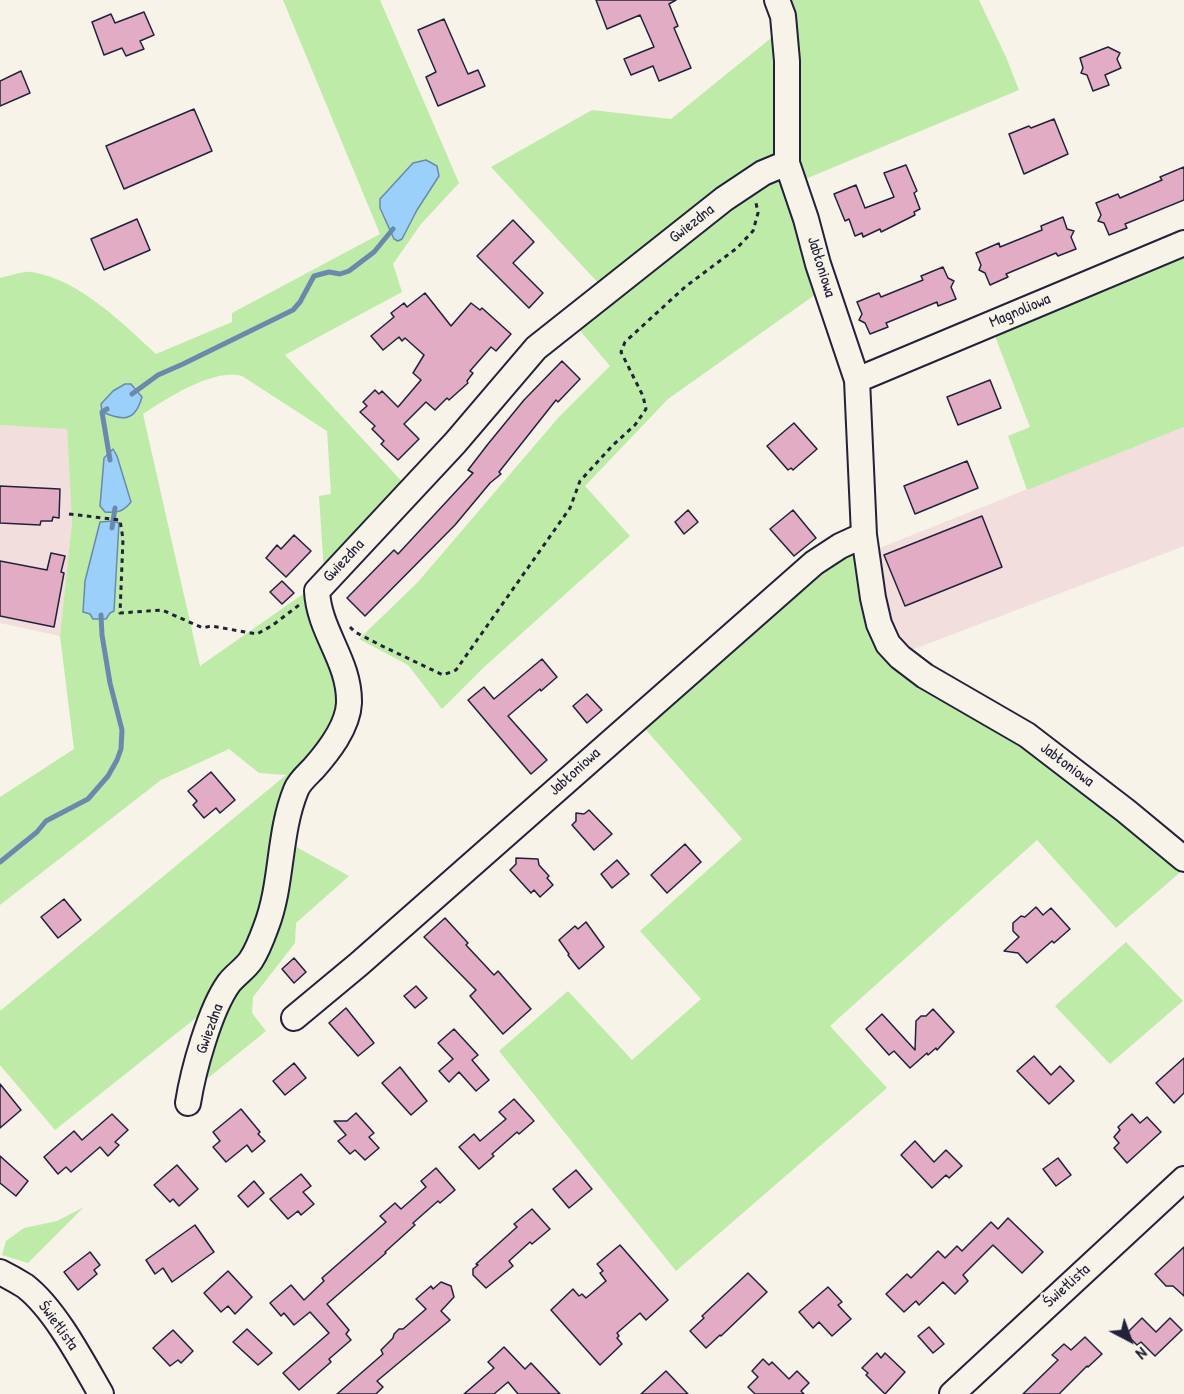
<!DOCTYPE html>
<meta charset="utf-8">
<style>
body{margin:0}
#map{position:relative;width:1184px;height:1394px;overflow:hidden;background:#f7f3e8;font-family:"Patrick Hand",sans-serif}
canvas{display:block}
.north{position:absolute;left:1100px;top:1310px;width:60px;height:60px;-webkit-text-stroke:4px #f7f3e8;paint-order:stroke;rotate:139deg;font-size:16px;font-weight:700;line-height:24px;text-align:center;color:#22223b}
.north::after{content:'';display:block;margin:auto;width:21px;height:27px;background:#22223b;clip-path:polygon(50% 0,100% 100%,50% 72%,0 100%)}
</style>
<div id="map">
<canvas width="1184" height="1394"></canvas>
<div class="north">N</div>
</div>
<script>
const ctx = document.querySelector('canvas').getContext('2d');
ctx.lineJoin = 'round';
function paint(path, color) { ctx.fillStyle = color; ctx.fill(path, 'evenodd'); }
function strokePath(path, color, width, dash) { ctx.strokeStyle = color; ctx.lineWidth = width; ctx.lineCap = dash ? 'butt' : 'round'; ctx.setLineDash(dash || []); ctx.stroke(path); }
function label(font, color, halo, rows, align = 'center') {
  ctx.font = font + ' "Patrick Hand",sans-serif'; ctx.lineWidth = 4.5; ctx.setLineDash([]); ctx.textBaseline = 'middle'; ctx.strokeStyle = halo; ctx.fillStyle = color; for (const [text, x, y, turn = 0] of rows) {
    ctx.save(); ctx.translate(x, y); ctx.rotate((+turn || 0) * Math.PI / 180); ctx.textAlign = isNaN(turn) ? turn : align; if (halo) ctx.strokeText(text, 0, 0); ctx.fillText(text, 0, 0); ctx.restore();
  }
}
const built = new Path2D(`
 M0,425L67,428L72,522L60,636L0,623Z
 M1184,427V546L909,651L887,623L877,549Z`);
const green = new Path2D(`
 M283,0H380L459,183L421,224L393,264L402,292L285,355L406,486L324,573L319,496L331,494L327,431L242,376C213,368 167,398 143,414L200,666L306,592L331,651L342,703L331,738L295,778L256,941L202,1013L55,1130L0,1065V1011L286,775L259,773L229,749L161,780L0,905V797L74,749L60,636L72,522L67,429L0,425V278C9,276 23,271 32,272C80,280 122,323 156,354L232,322V313L380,234Z
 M788,0H979L1006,57L1019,90L803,180L794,138L795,17Z
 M781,30V149L731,183L599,284L491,167L592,110L671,119Z
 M787,163L826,287L668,399L585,486L630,536L482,669L442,709L408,665L359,639L418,582L558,418L610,366L571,320Z
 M1184,251V427L1027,490L1008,436L1030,427L993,331Z
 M854,549L864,618L892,663L1089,791L1184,869L1116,928L1037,840L830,1026L887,1088L676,1271L499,1051L568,991L632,1060L701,999L640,931L742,839L639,722L811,574Z
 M289,843L349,876L296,923L295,943L253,997L252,1013L266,1031L197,1087Z
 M1126,942L1183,1001L1110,1064L1055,1006Z
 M84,1207L28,1263L2,1255L6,1241L24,1228L57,1221Z`);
const water = new Path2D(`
 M426,160L437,166L439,176L417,210L402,239L398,241L394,239L380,208V199L413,163Z
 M125,384H131L142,397C135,422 123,421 102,412L101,404L113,391Z
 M113,449L117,456L131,502C123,512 117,513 105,512L100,506L104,458Z
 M113,521L119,523L114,611L110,613L106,619H93L90,614L83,612L85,581L100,522Z`);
const stream = new Path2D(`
 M132,394L158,375L183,364L293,310L300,302L314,276L329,272L340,274L349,271L374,252L393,229
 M107,409L102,412L110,460
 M112,528L115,508
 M0,862L37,832L46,821L88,799L108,776L117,760L121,749L122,730L110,683L102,635L101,615`);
const building = new Path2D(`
 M596,0H676L669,4L678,26L674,28L691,68L659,81L653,66L631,75L624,59L654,47L640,15L607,29Z
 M144,12L154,35L140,41L144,49L126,56L122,48L104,55L92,22L111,14L115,23Z
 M444,19L468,74L478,70L485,86L438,106L426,77L436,72L418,30Z
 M1108,47L1120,53L1117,59L1121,68L1105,75L1109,85L1093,91L1087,75L1081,73L1083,68L1080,58Z
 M21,71L30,93L0,106V81Z
 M194,109L212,151L124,189L106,146Z
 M1054,119L1068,154L1024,174L1009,134L1029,126L1031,128Z
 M906,165L917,191L914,193L920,209L914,212L915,215L881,232L880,229L863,237L862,233L855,236L849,219L845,221L834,194L856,185L865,208L894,197L884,173Z
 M1184,167V200L1125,224L1127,228L1109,235L1104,223L1098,221L1101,215L1096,203L1118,194L1120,198L1162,180L1160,177Z
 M1063,217L1067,229L1074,231L1071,237L1076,249L1058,256L1056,253L1006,274L1008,277L990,285L985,273L979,270L981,265L976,253L999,243L1000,247L1042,230L1041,226Z
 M137,219L150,250L104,270L91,239Z
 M513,220L534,242L513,263L543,293L529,308L477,256Z
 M943,267L948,278L954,281L951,287L956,299L938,306L937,302L886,323L888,327L870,334L865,323L859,320L862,314L857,302L879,293L881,297L923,280L921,276Z
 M425,293L451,326L471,303L480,310L482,308L511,334L496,351L491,347L470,371L473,373L467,381L468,383L449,400L447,398L435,410L426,402L404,424L419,439L398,460L381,444L384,441L372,429L375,426L360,412L367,406L363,402L375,390L379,394L382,391L398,407L421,380L413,373L424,355L405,338L402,341L399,337L383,350L371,336L394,317L391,313L404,303L407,307Z
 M562,361L580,379L558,402L556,400L499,472L501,474L490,483L455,525L365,616L347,598L394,550L398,554L473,473L468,470L488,444L524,400Z
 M990,380L1001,408L958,425L947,397Z
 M794,423L817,449L793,470L791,468L788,470L767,446Z
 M967,461L978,488L915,514L904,486Z
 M0,486L60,489L59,518L53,517L52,521H41L40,525L0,523Z
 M688,510L698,522L684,534L675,522Z
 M793,510L816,538L794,556L770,529Z
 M982,516L1002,567L905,606L884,555Z
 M294,535L311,551L286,577L266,558L277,545L281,549Z
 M51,553L65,556L61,572L64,573L54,627L0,616V561L47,570Z
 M282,581L294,593L282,604L270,592Z
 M542,659L557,677L541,691L540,689L508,716L547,760L531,774L468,700L484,687L494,699Z
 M587,694L602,710L587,723L573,706Z
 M211,772L235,800L220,813L216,808L204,818L193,805L197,801L188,791Z
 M589,810L612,834L594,850L572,825L576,821V813L584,814Z
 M685,844L701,862L667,893L651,875Z
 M516,858L538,859L539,865L549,876L547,878L553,885L540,897L534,890L531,893L510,870L516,864Z
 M617,860L629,874L612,888L601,874Z
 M64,899L81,920L58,938L41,917Z
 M1036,907L1043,915L1051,908L1070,929L1054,943L1052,941L1027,963L1018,953L1004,951L1019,937L1013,931V923L1021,916L1025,917Z
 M445,918L468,943L466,945L494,975L498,971L531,1009L503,1034L470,996L476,990L424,937Z
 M586,922L604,947L579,969L568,955L569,954L559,940L575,926L578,929Z
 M294,958L306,972L294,983L282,969Z
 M416,986L427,998L415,1008L404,996Z
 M346,1008L374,1043L358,1056L329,1023Z
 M933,1009L954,1032L937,1050L936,1048L928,1055L927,1053L910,1068L894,1051L889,1055L866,1029L882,1014L915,1050L916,1021L921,1016H926Z
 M454,1029L478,1055L472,1060L489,1080L476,1091L459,1072L449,1082L439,1071L453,1059L438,1043Z
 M1034,1056L1051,1075L1060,1066L1074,1081L1049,1104L1017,1071Z
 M1184,1058V1093L1174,1103L1156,1083Z
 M294,1063L306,1078L285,1095L273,1081Z
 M400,1067L427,1101L411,1115L382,1083Z
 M0,1084L21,1110L0,1128Z
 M514,1099L534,1121L519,1134L517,1132L492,1154L494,1156L479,1169L459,1147L474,1134L480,1141L506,1119L499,1112Z
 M241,1109L260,1132L258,1134L265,1141L252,1152L247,1145L226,1162L213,1147L220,1141L213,1132Z
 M356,1113L374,1133L369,1137L379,1148L365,1160L355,1150L350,1154L338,1141L346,1135L334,1121H347Z
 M112,1114L128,1130L115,1142L119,1145L108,1156L100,1147L71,1172L66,1167L58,1174L44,1157L74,1131L82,1140Z
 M1132,1114L1140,1123L1147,1117L1161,1132L1127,1163L1114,1148L1119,1143L1114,1137L1120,1130L1118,1127Z
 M915,1141L934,1162L946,1150L962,1166L949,1178L946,1175L932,1188L901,1155Z
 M0,1156L28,1181L16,1196L0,1183Z
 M1058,1158L1071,1175L1056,1186L1043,1169Z
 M177,1165L198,1189L179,1206L173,1199L170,1202L154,1185Z
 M436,1168L455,1190L440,1203L438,1201L413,1223L415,1225L385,1252L386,1253L327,1304L349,1330L346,1334L351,1340L329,1359L331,1362L299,1390L283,1373L329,1333L310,1312L294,1325L284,1313L281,1316L270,1303L291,1285L304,1300L324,1281L322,1278L386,1222L380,1216L395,1203L401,1209L426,1187L421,1181Z
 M576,1170L592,1189L569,1208L553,1189Z
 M301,1174L311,1186L303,1192L314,1204L301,1215L298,1211L288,1219L270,1199Z
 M254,1181L264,1193L248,1207L238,1196Z
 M532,1209L550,1229L532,1244L530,1242L509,1261L513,1266L486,1288L473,1275V1269L478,1265L476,1264L517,1227L514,1224Z
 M1008,1218L1043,1252L1022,1273L993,1245L963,1275L968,1281L955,1294L943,1282L919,1305L916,1301L904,1312L886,1294L907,1274L911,1278L938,1251L945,1258L957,1246L962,1251L991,1222L998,1229Z
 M195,1225L214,1252L172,1282L163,1268L155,1274L146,1260Z
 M620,1245L668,1300L646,1320L640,1313L617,1333L619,1336L617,1338L622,1344L600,1365L551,1310L573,1289L579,1296L582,1294L586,1298L606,1281L600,1273L603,1271L597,1264Z
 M1184,1247V1296L1173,1286H1166L1155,1274Z
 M90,1252L100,1265L94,1270L97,1274L78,1290L64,1272Z
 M228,1271L252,1297L235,1314L228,1306L221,1312L204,1293Z
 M748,1273L767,1292L721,1336L720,1335L706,1348L690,1331L704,1318L702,1316Z
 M441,1282L451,1286L454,1297L441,1311L450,1320L377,1381L383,1387L376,1394H337L383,1354L381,1350L393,1338L394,1334L399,1329H403L426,1309L416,1299L431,1286L433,1289Z
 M828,1287L842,1302L838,1305L851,1319L832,1336L819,1322L813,1328L799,1312Z
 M1142,1318L1156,1332L1170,1318L1182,1330L1155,1356L1141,1342L1137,1345L1126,1334Z
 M929,1327L944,1344L933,1353L918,1336Z
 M247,1329L272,1353L258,1365L233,1342Z
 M173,1330L193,1351L181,1363L178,1360L170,1366L153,1348Z
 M1085,1337L1102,1354L1088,1367L1087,1366L1059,1394H1023L1058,1360L1052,1355L1064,1344L1071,1350Z
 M504,1347L525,1369L531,1363L560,1394H518L508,1382L494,1394H464L494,1368L488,1362Z
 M877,1353L881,1358L885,1353L905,1372L885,1394L866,1375L868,1373L862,1368Z
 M763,1359L769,1365L772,1362L789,1379L797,1371L809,1383L801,1391L804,1394H755L748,1387L758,1377L752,1371Z
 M666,1371L688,1394H641Z`);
const path = new Path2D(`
 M69,514L120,520L123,539L120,613L162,610L203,628L211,626L257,634L273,625L299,605
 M350,627L355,632L380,645L443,675L456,670L570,508L580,481L613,445L635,425L646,409L643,396L621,352L625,342L685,287L737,248L753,231L758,213L756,203`);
const minor = new Path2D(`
 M777,0L783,16L787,61V163L806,219L818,264L857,380L864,535L873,598L879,624L888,644L900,657L925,676L1027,735L1126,811L1184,859
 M857,380L1184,243
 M294,1018L359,964L814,563L840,546L864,535
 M188,1103C193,1071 210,1009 229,983C235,975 245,969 251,960C257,951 262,938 266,927C283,883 278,834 296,790C299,782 307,775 313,769C328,752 348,727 349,703C350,661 319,632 317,591L455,443L536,348L724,199L763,173L787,163
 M0,1272C8,1276 17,1281 25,1286C55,1309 82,1361 101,1394
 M952,1394L1184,1179`);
const streetNames = [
 ["Gwiezdna",692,224,-38],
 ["Jabłoniowa",821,267,73],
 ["Magnoliowa",1020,311,-23],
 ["Gwiezdna",344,561,-47],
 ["Jabłoniowa",1067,765,37],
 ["Jabłoniowa",575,772,-42],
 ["Gwiezdna",210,1029,-70],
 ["Świetlista",1067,1286,-42],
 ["Świetlista",58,1326,54]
];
paint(built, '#f1dedd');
paint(green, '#beeba8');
paint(water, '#9ad0f9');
strokePath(water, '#6a8aad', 1.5);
strokePath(stream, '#6a8aad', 5);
paint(building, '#e2acc4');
strokePath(building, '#22223b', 1.5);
strokePath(minor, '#22223b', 28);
strokePath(path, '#22223b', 3, [4.5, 4.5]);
strokePath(minor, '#f7f3e8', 24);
label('16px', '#22223b', '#f7f3e8', streetNames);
</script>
